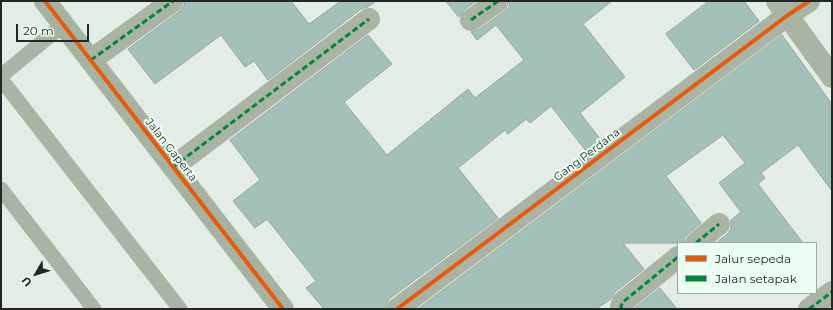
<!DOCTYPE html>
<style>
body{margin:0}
#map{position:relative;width:833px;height:310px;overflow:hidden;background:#e3ece5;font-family:Montserrat,sans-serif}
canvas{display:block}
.frame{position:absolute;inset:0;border:2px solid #222924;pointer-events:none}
.legend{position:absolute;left:677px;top:242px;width:140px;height:52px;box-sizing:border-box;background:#ecfef2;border:1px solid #9ba9a0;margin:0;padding:5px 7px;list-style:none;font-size:12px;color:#222924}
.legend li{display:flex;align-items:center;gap:8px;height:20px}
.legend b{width:20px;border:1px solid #9ba9a0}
.north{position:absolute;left:16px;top:254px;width:40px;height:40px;-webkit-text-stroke:3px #ecfef2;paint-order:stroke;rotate:231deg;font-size:11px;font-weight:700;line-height:16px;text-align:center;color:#222924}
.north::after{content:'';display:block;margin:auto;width:14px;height:18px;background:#222924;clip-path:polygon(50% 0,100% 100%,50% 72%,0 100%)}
.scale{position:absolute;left:16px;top:24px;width:73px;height:18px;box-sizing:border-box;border:2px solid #222924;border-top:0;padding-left:5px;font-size:12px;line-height:14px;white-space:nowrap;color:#222924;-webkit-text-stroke:3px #ecfef2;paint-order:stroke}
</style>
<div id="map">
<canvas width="833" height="310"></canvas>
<div class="frame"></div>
<ul class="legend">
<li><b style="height:5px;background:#e8590c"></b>Jalur sepeda</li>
<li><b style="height:5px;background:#00873e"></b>Jalan setapak</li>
</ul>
<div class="north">U</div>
<div class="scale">20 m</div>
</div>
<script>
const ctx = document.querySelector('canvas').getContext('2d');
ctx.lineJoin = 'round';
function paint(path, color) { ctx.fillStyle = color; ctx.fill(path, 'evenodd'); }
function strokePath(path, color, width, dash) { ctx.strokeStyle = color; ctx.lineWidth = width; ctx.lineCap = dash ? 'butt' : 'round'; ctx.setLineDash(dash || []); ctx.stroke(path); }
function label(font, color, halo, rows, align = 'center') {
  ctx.font = font + ' Montserrat,sans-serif'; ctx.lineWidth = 4; ctx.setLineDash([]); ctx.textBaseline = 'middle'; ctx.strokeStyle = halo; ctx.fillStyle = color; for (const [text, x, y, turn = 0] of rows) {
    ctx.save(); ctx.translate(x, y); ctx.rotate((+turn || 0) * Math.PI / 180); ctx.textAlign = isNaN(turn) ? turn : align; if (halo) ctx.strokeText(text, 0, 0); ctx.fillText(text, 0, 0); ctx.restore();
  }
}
const building = new Path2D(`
 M185,1H291L309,24L341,1H376L368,7L361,9L268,80L254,61L245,67L221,35L155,84L128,49L180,11L184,6Z
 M446,1H476L464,10L459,17Z
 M510,1H612L583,24L625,77L580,113L601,140L586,151L551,106L530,123L526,119L508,134L505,130L458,168L498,218L389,299L386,304L385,309H324L306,288L316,281L267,219L255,228L233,201L260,180L230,140L368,35L392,64L344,102L387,155L468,89L475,98L524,60L496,25L477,40L471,32L478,30L505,11L509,7Z
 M709,1H744L759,21L694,70L666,34Z
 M782,35L832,104V191L798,145L761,173L765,178L758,184L803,243H716L727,234L731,229V220L741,212L719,183L745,163L723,135L666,176L701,223L688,234L684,238V243H623L644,269L615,292L611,299L596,309H418Z
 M660,288L677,309H634Z`);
const lane = new Path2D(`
 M1,76L63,25
 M1,79L180,309
 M1,189L94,309`);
const street = new Path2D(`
 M777,1L832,77
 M471,20L498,1
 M91,60L173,1
 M173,167L369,19
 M696,243L719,224
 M397,309L788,15L809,1
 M622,309L621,306L623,302L678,257
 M809,309L832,292`);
const secondary = new Path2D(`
 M45,1L283,309`);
const quiet = new Path2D(`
 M471,20L498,1
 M91,60L173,1
 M173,167L369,19
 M696,243L719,224
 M622,309L621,306L623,302L678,257
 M809,309L832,292`);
const cycleway = new Path2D(`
 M45,1L283,309
 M397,309L788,15L809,1`);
const streetNames = [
 ["Jalan Gaperta",171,150,52],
 ["Gang Perdana",587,155,-37]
];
paint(building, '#a4c1b9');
strokePath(building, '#9ba39f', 1);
strokePath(lane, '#a9b4a4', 15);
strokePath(street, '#a9b4a4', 22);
strokePath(secondary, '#a7b3a1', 22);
strokePath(quiet, '#00873e', 3, [6, 3]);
strokePath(cycleway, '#e8590c', 4);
label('11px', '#222924', '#ecfef2', streetNames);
</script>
